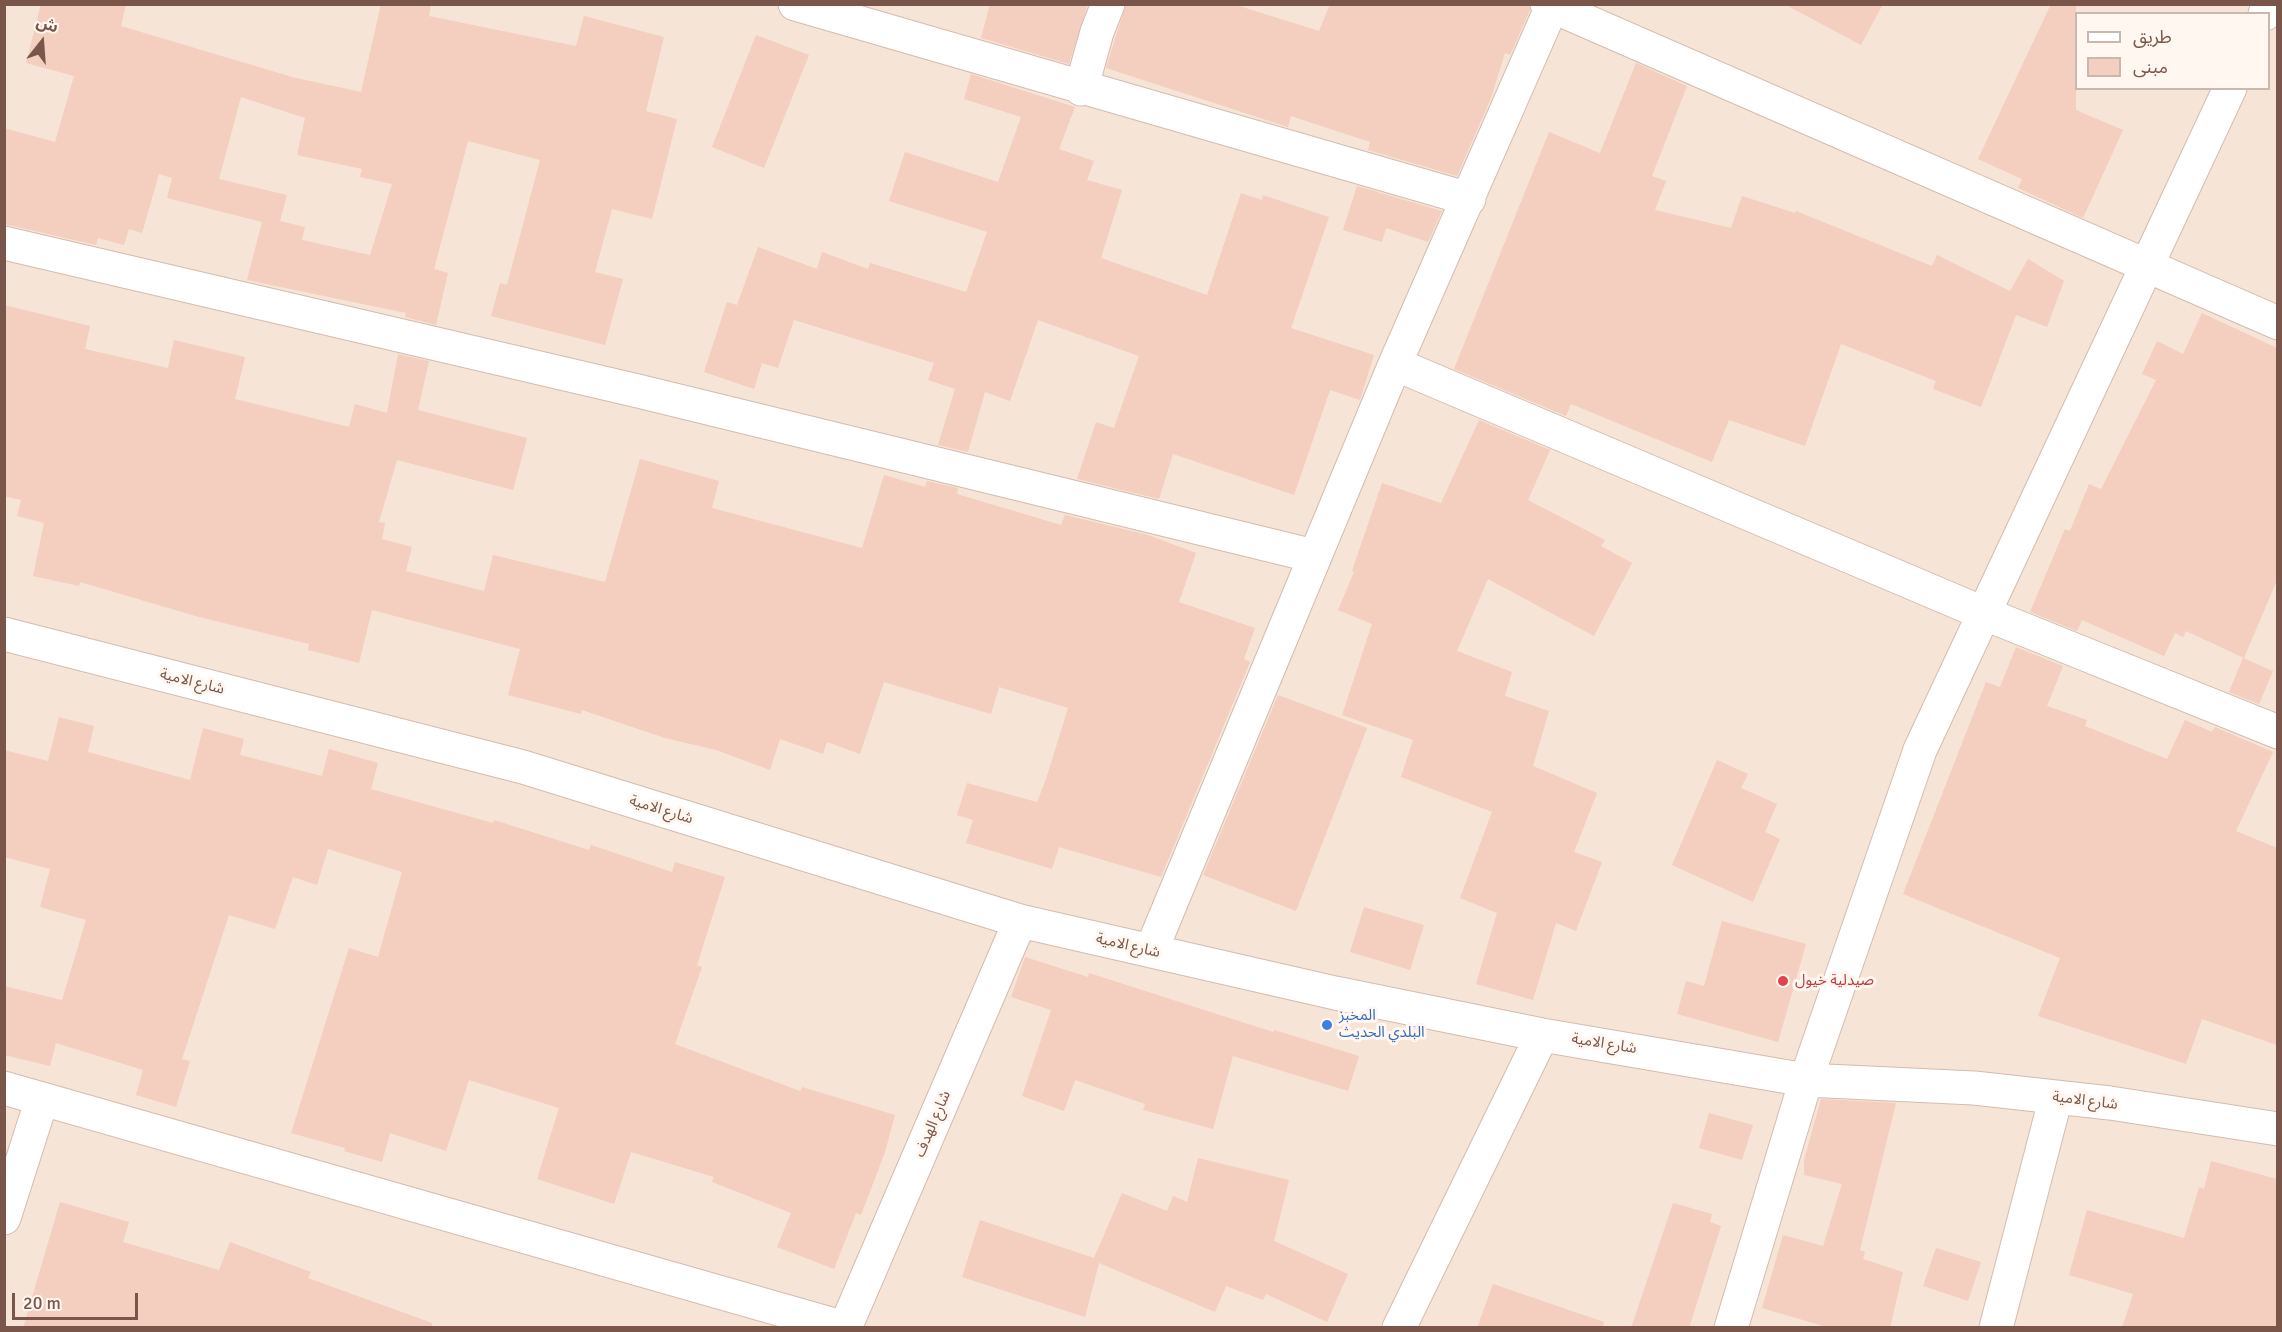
<!DOCTYPE html>
<meta charset="utf-8">
<style>
body{margin:0}
#map{position:relative;width:2282px;height:1332px;overflow:hidden;background:#fdf3e8;font-family:Signika,"Noto Sans Arabic",sans-serif}
canvas{display:block}
.frame{position:absolute;inset:0;border:6px solid #7a564a;pointer-events:none}
.legend{position:absolute;left:2075px;top:12px;width:195px;height:78px;box-sizing:border-box;background:#fff7f0;border:2px solid #cab7ae;margin:0;padding:8px 10px;list-style:none;font-size:18px;color:#7a564a}
.legend li{display:flex;align-items:center;gap:12px;height:30px}
.legend b{width:30px;border:2px solid #cab7ae}
.north{position:absolute;left:12px;top:12px;width:60px;height:60px;-webkit-text-stroke:4px #fff7f0;paint-order:stroke;rotate:17deg;font-size:16px;font-weight:700;line-height:24px;text-align:center;color:#7a564a}
.north::after{content:'';display:block;margin:auto;width:21px;height:27px;background:#7a564a;clip-path:polygon(50% 0,100% 100%,50% 72%,0 100%)}
.scale{position:absolute;left:12px;top:1293px;width:126px;height:27px;box-sizing:border-box;border:3px solid #7a564a;border-top:0;padding-left:8px;font-size:18px;line-height:21px;white-space:nowrap;color:#7a564a;-webkit-text-stroke:4px #fff7f0;paint-order:stroke}
</style>
<div id="map">
<canvas width="2282" height="1332"></canvas>
<div class="frame"></div>
<ul class="legend">
<li><b style="height:8px;background:#fff"></b>طريق</li>
<li><b style="height:16px;background:#f4cebe"></b>مبنى</li>
</ul>
<div class="north">ش</div>
<div class="scale">20 m</div>
</div>
<script>
const ctx = document.querySelector('canvas').getContext('2d');
ctx.lineJoin = 'round';
function paint(path, color) { ctx.fillStyle = color; ctx.fill(path, 'evenodd'); }
function strokePath(path, color, width, dash) { ctx.strokeStyle = color; ctx.lineWidth = width; ctx.lineCap = dash ? 'butt' : 'round'; ctx.setLineDash(dash || []); ctx.stroke(path); }
function label(font, color, halo, rows, align = 'center') {
  ctx.font = font + ' Signika,"Noto Sans Arabic",sans-serif'; ctx.lineWidth = 6; ctx.setLineDash([]); ctx.textBaseline = 'middle'; ctx.strokeStyle = halo; ctx.fillStyle = color; for (const [text, x, y, turn = 0] of rows) {
    ctx.save(); ctx.translate(x, y); ctx.rotate((+turn || 0) * Math.PI / 180); ctx.textAlign = isNaN(turn) ? turn : align; if (halo) ctx.strokeText(text, 0, 0); ctx.fillText(text, 0, 0); ctx.restore();
  }
}
const residential = new Path2D(`
 M5,5H2277V1327H5ZM2076,14H2268V88H2076Z`);
const building = new Path2D(`
 M41,4H126L121,26L292,77L361,92L381,4H431L429,16L576,46L584,16L664,37L646,111L677,119L652,219L612,209L595,272L623,279L605,345L491,316L500,283L507,285L540,160L468,141L434,269L448,273L436,325L405,317L406,313L247,280L262,222L167,198L172,178L159,174L142,233L129,229L124,245L98,238L96,245L4,224V128L55,142L74,76L26,63ZM241,97L305,118L297,155L362,169L360,177L392,184L370,255L302,240L305,227L280,221L287,195L219,179Z
 M990,4H1088L1069,64L981,38Z
 M1126,4H1233L1319,31L1330,4H1529L1530,10L1510,55L1505,53L1491,98L1457,176L1368,150L1370,142L1291,116L1288,127L1106,68Z
 M1784,4H1883L1861,45Z
 M2051,4H2076V110L2123,130L2083,218L2018,188L2022,179L1978,159Z
 M756,35L809,55L764,168L712,147Z
 M1636,63L1687,86L1652,176L1666,181L1655,210L1731,228L1742,196L1795,213L1796,211L1932,266L1937,255L2010,291L2028,259L2064,281L2047,327L2016,315L1981,407L1933,389L1936,381L1841,344L1805,446L1729,420L1712,462L1571,404L1566,416L1454,369L1549,132L1600,153Z
 M971,74L1075,107L1059,149L1094,161L1087,180L1122,190L1101,258L1207,295L1241,193L1262,200L1263,195L1329,217L1291,328L1374,355L1360,400L1330,390L1294,495L1173,454L1159,499L1077,479L1096,422L1114,428L1139,356L1038,320L1010,401L985,392L968,452L938,445L955,389L928,380L934,363L794,320L778,368L762,363L754,389L704,372L727,302L737,305L758,247L817,269L822,252L868,269L870,263L966,292L987,232L889,201L905,152L998,182L1021,117L964,99Z
 M1357,186L1442,211L1428,242L1386,228L1382,242L1343,230Z
 M4,305L90,326L85,349L168,368L174,340L245,357L235,399L349,427L355,404L387,413L398,354L429,361L418,410L527,438L513,490L397,460L379,522L385,523L382,539L412,547L406,571L484,591L493,555L605,582L640,459L719,481L712,508L862,548L884,475L925,487L927,481L958,488L957,494L1061,525L1065,515L1148,535L1196,553L1179,602L1255,628L1244,659L1250,662L1161,877L1059,847L1052,869L966,843L973,820L957,815L967,783L1037,802L1046,779L1068,708L999,687L991,714L884,682L860,754L827,742L823,754L780,739L770,770L716,750L665,738L582,710L581,714L508,695L520,649L372,610L359,663L308,650L309,644L199,617L80,582L79,586L33,576L44,523L17,516L21,500L4,496Z
 M2202,313L2277,348V580L2244,658L2186,631L2183,637L2175,633L2164,656L2082,620L2077,631L2030,612L2065,529L2070,531L2089,484L2101,489L2156,380L2142,374L2157,341L2183,354Z
 M1479,420L1550,450L1528,500L1605,540L1601,546L1632,563L1594,636L1488,579L1457,651L1512,672L1505,696L1549,711L1533,766L1597,793L1574,852L1602,862L1576,931L1556,923L1533,1000L1476,984L1497,913L1460,898L1492,812L1401,777L1413,740L1342,715L1372,624L1338,610L1354,572L1352,571L1382,483L1441,503Z
 M2016,647L2063,666L2047,706L2087,720L2085,726L2167,759L2185,720L2212,732L2215,727L2273,752L2236,831L2277,848V1045L2202,1019L2186,1064L2038,1016L2060,958L1903,894L1986,682L2000,687Z
 M2243,658L2273,671L2259,704L2229,692Z
 M1278,695L1367,728L1296,911L1203,875Z
 M59,717L94,726L88,752L190,780L203,728L244,739L240,755L322,776L329,749L378,763L371,789L493,823L494,820L589,850L591,845L672,872L675,862L725,877L697,965L702,967L675,1044L800,1091L802,1087L895,1115L885,1152L861,1215L856,1213L834,1269L777,1247L791,1213L712,1182L714,1177L631,1152L614,1204L537,1179L559,1108L469,1080L446,1151L390,1133L382,1162L344,1151L345,1148L291,1133L349,948L378,957L402,872L328,849L317,885L293,877L275,929L229,915L182,1059L190,1061L176,1107L136,1095L143,1070L56,1043L50,1066L4,1055V986L62,1000L86,920L40,907L50,869L4,857V750L48,761Z
 M1717,760L1748,774L1741,788L1777,804L1765,832L1780,839L1753,902L1672,865Z
 M1364,907L1424,925L1410,970L1350,952Z
 M1722,921L1806,944L1778,1042L1677,1014L1686,981L1704,986Z
 M1025,957L1088,977L1089,973L1273,1032L1274,1030L1359,1056L1348,1091L1233,1056L1213,1129L1143,1110L1145,1104L1075,1080L1064,1111L1022,1096L1051,1010L1011,997Z
 M1821,1099L1896,1103L1860,1250L1865,1252L1863,1259L1903,1272L1890,1328H1830L1762,1308L1783,1235L1823,1246L1842,1184L1804,1175V1160Z
 M1709,1113L1753,1125L1742,1160L1699,1148Z
 M1198,1158L1289,1180L1274,1241L1348,1274L1327,1322L1266,1294L1263,1300L1226,1286L1215,1312L1099,1263L1085,1317L962,1277L980,1220L1094,1258L1122,1193L1167,1211L1173,1196L1187,1202Z
 M2211,1161L2277,1179V1328H2122L2133,1294L2069,1275L2087,1210L2184,1238L2199,1187L2204,1189Z
 M60,1202L129,1222L123,1242L219,1270L230,1242L311,1272L308,1278L432,1323V1328H23Z
 M1673,1203L1712,1214L1710,1222L1721,1226L1689,1328H1631Z
 M1936,1248L1981,1262L1968,1301L1923,1286Z
 M1493,1284L1604,1322L1603,1328H1477Z`);
const minor = new Path2D(`
 M795,4L1469,199
 M1547,4L2278,323
 M2265,14L2269,4
 M1081,89L1097,32L1108,4
 M4,243L638,391L1314,556
 M1395,364L1983,613L2278,732
 M4,634L523,767L1020,921L1335,993L1542,1035L1806,1080L1974,1088L2110,1103L2278,1129
 M1151,951L1395,364L1553,4
 M4,1088L845,1328
 M4,1218L42,1099
 M845,1328L1020,921
 M1399,1328L1542,1035
 M1731,1328L1806,1080L1920,750L2230,88
 M1996,1328L2056,1097`);
const markers = [
 [1783,981,6,"#e0444e"],
 [1327,1025,6,"#3f7fe0"]
];
const streetNames = [
 ["شارع الامية",192,682,14],
 ["شارع الامية",661,810,17],
 ["شارع الامية",1128,946,13],
 ["شارع الامية",1604,1044,9],
 ["شارع الامية",2085,1101,7],
 ["شارع الهدف",933,1124,-67]
];
const healthNames = [
 ["صيدلية خيول",1795,981]
];
const shopNames = [
 ["المخبز",1339,1016],
 ["البلدي الحديث",1339,1033]
];
paint(residential, '#f6e4d6');
paint(building, '#f4cebe');
strokePath(minor, '#d3bcaf', 35);
strokePath(minor, '#fff', 33);
for (const [x, y, r, color] of markers) { const dot = new Path2D(); dot.arc(x, y, r, 0, 2 * Math.PI); ctx.fillStyle = color; ctx.fill(dot); strokePath(dot, '#fff7f0', 2); }
label('15px', '#7a564a', '#fff7f0', streetNames);
label('15px', '#be3a42', '#fff7f0', healthNames, 'left');
label('15px', '#366cbe', '#fff7f0', shopNames, 'left');
</script>
